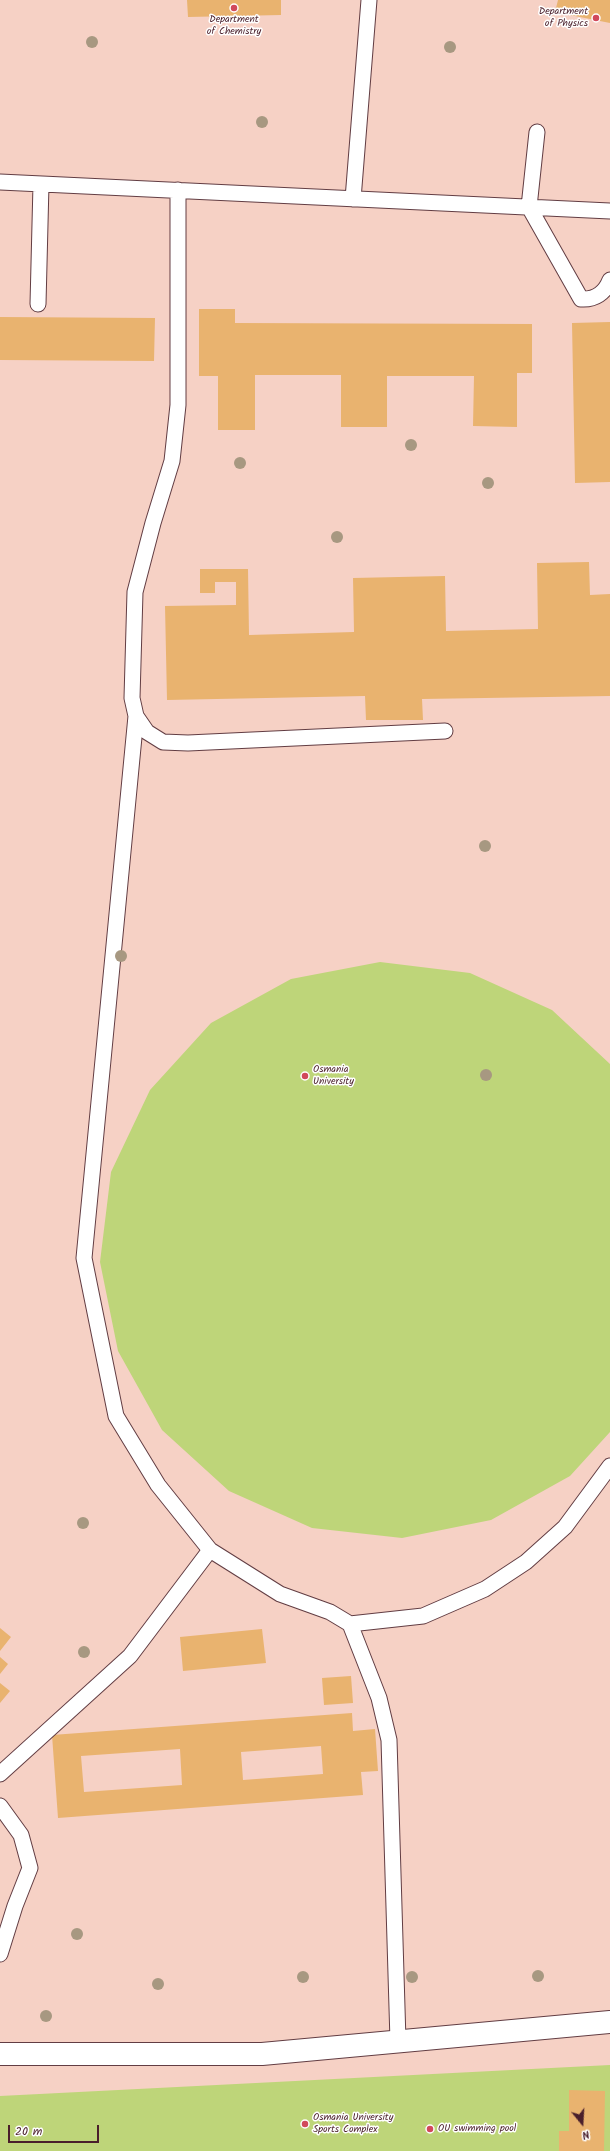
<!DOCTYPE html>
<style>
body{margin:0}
#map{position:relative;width:610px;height:2151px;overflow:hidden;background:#ede8cd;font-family:Kalam,sans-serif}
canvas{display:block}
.north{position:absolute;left:562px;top:2103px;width:40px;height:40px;-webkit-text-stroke:3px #fff;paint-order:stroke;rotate:162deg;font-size:11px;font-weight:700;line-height:16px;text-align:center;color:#4a1f2b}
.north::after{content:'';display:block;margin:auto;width:14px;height:18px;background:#4a1f2b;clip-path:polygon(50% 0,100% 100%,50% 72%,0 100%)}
.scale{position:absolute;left:8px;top:2125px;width:91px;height:18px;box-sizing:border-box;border:2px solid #4a1f2b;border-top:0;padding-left:5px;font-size:12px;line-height:14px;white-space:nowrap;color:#4a1f2b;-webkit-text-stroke:3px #fff;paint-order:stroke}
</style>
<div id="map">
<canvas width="610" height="2151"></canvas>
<div class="north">N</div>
<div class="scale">20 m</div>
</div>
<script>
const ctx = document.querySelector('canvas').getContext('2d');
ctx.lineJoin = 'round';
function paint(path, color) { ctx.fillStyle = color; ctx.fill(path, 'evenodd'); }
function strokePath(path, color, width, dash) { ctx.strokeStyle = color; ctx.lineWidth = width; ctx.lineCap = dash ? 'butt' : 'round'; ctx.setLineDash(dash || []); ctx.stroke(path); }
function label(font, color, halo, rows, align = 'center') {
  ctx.font = font + ' Kalam,sans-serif'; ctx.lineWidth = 3; ctx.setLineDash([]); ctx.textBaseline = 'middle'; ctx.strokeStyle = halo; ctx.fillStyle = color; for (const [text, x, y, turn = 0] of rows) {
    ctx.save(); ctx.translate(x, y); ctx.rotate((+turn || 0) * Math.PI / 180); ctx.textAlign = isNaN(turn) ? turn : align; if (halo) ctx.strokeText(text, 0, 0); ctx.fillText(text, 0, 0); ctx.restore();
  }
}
const built = new Path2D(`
 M0,0H610V2151H0Z`);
const green = new Path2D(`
 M380,962L470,973L552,1010L610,1064V1432L570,1476L491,1520L402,1538L312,1528L229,1491L162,1430L118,1351L100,1262L111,1172L150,1090L211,1023L291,979Z
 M610,2065V2151H0V2096Z`);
const building = new Path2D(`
 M187,0H281V15L188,17Z
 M558,0H610V23L555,12Z
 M199,309H235V323L532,324V373H517V427L473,426L474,376H387V427H341V375H255V430H218V376H199Z
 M0,317L155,318L154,361L0,360Z
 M610,322V482L575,483L572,323Z
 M589,562L590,595L610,594V696L422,699L423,720H366L365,696L167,700L165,606L236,605V582H215V593H200V569H248L249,635L354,632L353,578L445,576L446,631L538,629L537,563Z
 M0,1628L11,1637L0,1651Z
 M262,1629L266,1663L183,1671L180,1637Z
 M0,1657L8,1664L0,1674Z
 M351,1676L353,1703L324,1705L322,1678Z
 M0,1683L10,1691L0,1703Z
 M352,1713L353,1731L375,1729L378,1771L361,1772L363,1795L58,1818L52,1735ZM321,1746L323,1774L243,1780L241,1752ZM180,1749L182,1785L84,1792L81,1756Z
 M569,2090L605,2091L604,2151H559V2131H569Z`);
const service = new Path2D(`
 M537,132L529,207L581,299C595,300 605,293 610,280
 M0,182L610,211
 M178,190V405L172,461L153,523L135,592L132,698L136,716L147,732L163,742L188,743L445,731
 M353,199L369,0
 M38,304L41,184
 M210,1550L280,1594L330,1612L350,1624L379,1698L389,1740L398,2041
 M350,1624L423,1616L485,1589L526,1562L565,1527L610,1466
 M0,1774L130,1656L210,1550L158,1485L116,1416L84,1258L136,716
 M0,1806L21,1835L30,1868L15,1906L0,1954`);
const minor = new Path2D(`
 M0,2054H262L610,2022`);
const trees = [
 [92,42],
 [450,47],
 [262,122],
 [411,445],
 [240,463],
 [488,483],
 [337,537],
 [485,846],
 [121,956],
 [486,1075],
 [83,1523],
 [84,1652],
 [77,1934],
 [538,1976],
 [303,1977],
 [412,1977],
 [158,1984],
 [46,2016]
];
const markers = [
 [234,8,4,"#d1495b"],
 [596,18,4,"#d1495b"],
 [305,1076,4,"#d1495b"],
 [305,2124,4,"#d1495b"],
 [430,2129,4,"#d1495b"]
];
const poiNames = [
 ["Department",588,12,"right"],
 ["of Physics",588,24,"right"],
 ["Department",234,20,"center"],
 ["of Chemistry",234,32,"center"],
 ["Osmania",313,1070],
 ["University",313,1082],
 ["Osmania University",313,2118],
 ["Sports Complex",313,2130],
 ["OU swimming pool",438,2129]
];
paint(built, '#f6d1c5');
paint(green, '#bed579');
paint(building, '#e9b36f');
strokePath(service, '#623d43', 17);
strokePath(minor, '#623d43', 24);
strokePath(service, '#fff', 15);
strokePath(minor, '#fff', 22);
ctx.fillStyle = '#a79881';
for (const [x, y] of trees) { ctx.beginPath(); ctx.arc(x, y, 6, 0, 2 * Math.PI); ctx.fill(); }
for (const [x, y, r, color] of markers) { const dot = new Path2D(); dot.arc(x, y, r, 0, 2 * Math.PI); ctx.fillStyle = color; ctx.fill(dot); strokePath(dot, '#fff', 1.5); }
label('10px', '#4a1f2b', '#fff', poiNames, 'left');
</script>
